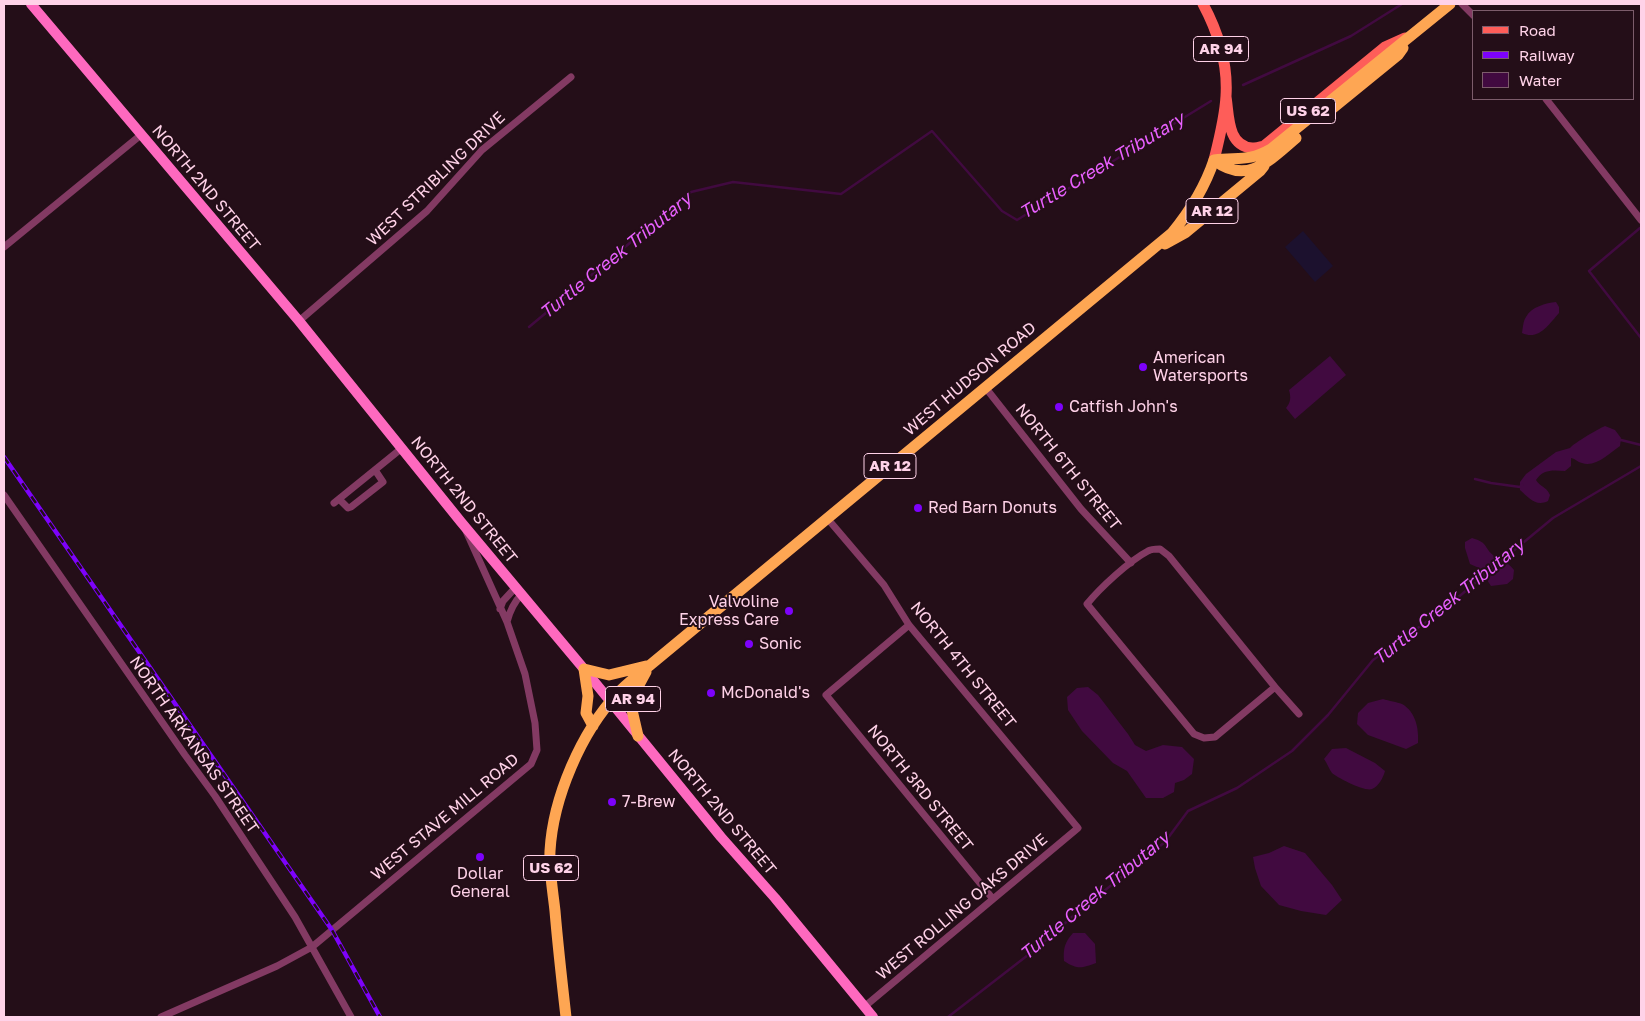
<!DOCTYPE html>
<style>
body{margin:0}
#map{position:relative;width:1645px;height:1021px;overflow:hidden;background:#240e18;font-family:"Golos Text",sans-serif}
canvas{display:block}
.frame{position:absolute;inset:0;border:5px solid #ffd2e8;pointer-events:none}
.legend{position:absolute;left:1472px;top:10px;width:162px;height:90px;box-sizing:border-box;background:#240e18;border:1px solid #7c5c6b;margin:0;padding:6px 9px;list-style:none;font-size:15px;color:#ffd2e8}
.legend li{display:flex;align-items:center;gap:10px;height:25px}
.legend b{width:25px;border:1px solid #7c5c6b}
</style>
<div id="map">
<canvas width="1645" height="1021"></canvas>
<div class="frame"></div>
<ul class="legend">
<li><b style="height:6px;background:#fe5d59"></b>Road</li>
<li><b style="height:6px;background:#7d02fb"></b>Railway</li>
<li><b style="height:14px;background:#410a40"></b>Water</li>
</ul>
</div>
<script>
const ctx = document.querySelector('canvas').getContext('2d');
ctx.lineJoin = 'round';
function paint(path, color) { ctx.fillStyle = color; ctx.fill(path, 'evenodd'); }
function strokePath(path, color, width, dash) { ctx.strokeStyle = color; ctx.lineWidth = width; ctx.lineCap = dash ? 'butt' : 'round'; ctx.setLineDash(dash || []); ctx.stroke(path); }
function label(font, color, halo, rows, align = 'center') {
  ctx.font = font + ' "Golos Text",sans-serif'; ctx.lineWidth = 4; ctx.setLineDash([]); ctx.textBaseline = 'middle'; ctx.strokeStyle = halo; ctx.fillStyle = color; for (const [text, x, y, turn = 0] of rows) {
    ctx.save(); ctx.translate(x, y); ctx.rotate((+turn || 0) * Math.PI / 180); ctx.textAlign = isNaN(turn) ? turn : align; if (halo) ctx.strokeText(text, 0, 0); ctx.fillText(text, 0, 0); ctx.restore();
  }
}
const green = new Path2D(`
 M1303,231L1333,266L1315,282L1285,247Z`);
const water = new Path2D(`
 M1556,302L1559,307V313C1549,324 1539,341 1522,333C1523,328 1523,321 1526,317C1531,307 1546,303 1556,302Z
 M1330,356L1346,375L1295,419L1286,408C1291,402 1291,397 1289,390Z
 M1605,426L1615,430L1621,438L1620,446C1610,453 1595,468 1582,463C1577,462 1576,459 1571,458V466L1565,471C1553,470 1543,469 1536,480C1540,487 1546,486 1550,495L1548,501C1536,507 1529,498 1520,490V482L1526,474L1556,452L1570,448C1574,443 1598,429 1605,426Z
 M1472,538C1489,543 1483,547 1494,556C1502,562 1506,560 1514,570L1513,579L1507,584L1491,586L1479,568L1470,564L1465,548V542Z
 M1088,687L1098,695L1128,734L1135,745L1146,751L1163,745L1182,747L1194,759L1192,774L1184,780L1175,783L1174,792L1163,798H1146L1127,771L1113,763L1082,731L1068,710L1067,697L1077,688Z
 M1383,699C1389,701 1397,702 1402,704C1416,712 1419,729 1418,743L1406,749L1368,735L1357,724L1358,713L1368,703Z
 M1346,748L1375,763L1385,771C1383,778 1379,786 1372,789C1365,792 1338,778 1332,773C1329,769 1327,763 1324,759L1332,749Z
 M1284,846L1305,853L1332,885L1342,900L1326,915L1301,911L1279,905L1261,886L1255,868L1253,857L1269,853Z
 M1073,933H1085L1095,944L1096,963C1082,968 1078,970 1064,961C1063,948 1065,942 1073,933Z`);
const stream = new Path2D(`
 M1243,85L1351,36L1402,4
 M1640,228L1589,271L1641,338
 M529,327L691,192L733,182L841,194L932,131L1002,211L1017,220L1211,101
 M1617,441L1621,440L1641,445
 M1475,479L1491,483L1520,487L1522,485
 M1501,561L1553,518L1641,466
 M948,1017L1037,948L1073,916L1165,842L1188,811L1237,788L1292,751L1328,715L1373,660L1443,610L1487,573`);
const minor = new Path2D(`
 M1462,4L1474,16
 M1546,99L1641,220
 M4,247L142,134
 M299,321L427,211L482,150L571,77
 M985,387L1081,509L1131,563
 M4,495L185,755L215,796L295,917L351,1017
 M339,499L348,508L351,507L383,482L375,470
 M334,503L402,448
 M827,518L884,585L909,625L1078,828L864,1007
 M500,609L503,601L516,587
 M507,622C510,610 514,602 522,594
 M909,625L826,695L993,899
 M1275,687L1215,737L1204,738L1194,734L1087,604C1100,588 1129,561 1148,551C1151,549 1156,549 1160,549L1169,556L1275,687L1299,714
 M161,1017L277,966L312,947L531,764L537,750L535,723L525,674L507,622L466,531`);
const secondary = new Path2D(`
 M31,4L299,321L461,522L584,669L721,837L775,898L873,1017`);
const primary = new Path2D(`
 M1203,4C1218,32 1228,64 1226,96C1225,117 1219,140 1214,160
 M1226,97C1229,115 1227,146 1252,148C1255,148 1260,147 1264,146L1385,47L1405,38`);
const trunk = new Path2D(`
 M1328,112L1398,55L1403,48
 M1214,160C1239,157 1248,162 1271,149L1450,4
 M1214,160C1247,186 1270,160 1296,138
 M1165,244L1185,233L1260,171L1264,166
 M593,726L586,713L588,696L584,669L609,675L646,666
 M638,736L632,710L633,696L646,672
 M566,1017C562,982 558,947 555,911C553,892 549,871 550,851C553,798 581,732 618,693C627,683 639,675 649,666L1172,233C1190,211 1205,187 1214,160`);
const rail = new Path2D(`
 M4,457L332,930L380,1017`);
const markers = [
 [1143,367,5,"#7d02fb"],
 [1059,407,5,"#7d02fb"],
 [918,508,5,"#7d02fb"],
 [789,611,5,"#7d02fb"],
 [749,644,5,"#7d02fb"],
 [711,693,5,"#7d02fb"],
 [612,802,5,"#7d02fb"],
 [480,857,5,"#7d02fb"]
];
const shields = [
 [1221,49,55],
 [1308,111,55],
 [1212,211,52],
 [890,466,52],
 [633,699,55],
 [551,868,55]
];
const shieldNames = [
 ["AR 94",1221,49],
 ["US 62",1308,111],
 ["AR 12",1212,211],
 ["AR 12",890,466],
 ["AR 94",633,699],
 ["US 62",551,868]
];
const streetNames = [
 ["WEST STRIBLING DRIVE",436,179,-44],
 ["NORTH 2ND STREET",206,188,50],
 ["WEST HUDSON ROAD",970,379,-40],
 ["NORTH 6TH STREET",1068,467,51],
 ["NORTH 2ND STREET",464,500,51],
 ["NORTH 4TH STREET",963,665,51],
 ["NORTH ARKANSAS STREET",194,745,55],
 ["NORTH 3RD STREET",920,788,51],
 ["NORTH 2ND STREET",722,812,50],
 ["WEST STAVE MILL ROAD",445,817,-40],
 ["WEST ROLLING OAKS DRIVE",962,907,-40]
];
const poiNames = [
 ["American",1153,358],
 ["Watersports",1153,376],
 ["Catfish John's",1069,407],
 ["Red Barn Donuts",928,508],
 ["Valvoline",779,602,"right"],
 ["Express Care",779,620,"right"],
 ["Sonic",759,644],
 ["McDonald's",721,693],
 ["7-Brew",622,802],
 ["Dollar",480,874,"center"],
 ["General",480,892,"center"]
];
const waterNames = [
 ["Turtle Creek Tributary",1102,166,-31],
 ["Turtle Creek Tributary",616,256,-39],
 ["Turtle Creek Tributary",1449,602,-39],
 ["Turtle Creek Tributary",1095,896,-40]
];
paint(green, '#1c112e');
paint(water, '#410a40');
strokePath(stream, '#410a40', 2.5);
strokePath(minor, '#833a63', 7);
strokePath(secondary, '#fe69bf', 10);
strokePath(primary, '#fe5d59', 11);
strokePath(trunk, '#fea653', 11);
strokePath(rail, '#7d02fb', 4.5);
strokePath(rail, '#240e18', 2.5, [8]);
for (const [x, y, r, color] of markers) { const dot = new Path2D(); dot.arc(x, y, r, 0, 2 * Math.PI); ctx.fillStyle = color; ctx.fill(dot); strokePath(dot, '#240e18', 2); }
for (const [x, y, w] of shields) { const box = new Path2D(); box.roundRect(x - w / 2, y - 12.5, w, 25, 4); ctx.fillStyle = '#240e18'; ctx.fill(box); strokePath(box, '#ffd2e8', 1); }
label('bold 15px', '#ffd2e8', null, shieldNames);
label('16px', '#ffd2e8', '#240e18', streetNames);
label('16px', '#ffd2e8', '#240e18', poiNames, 'left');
label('italic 18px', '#e860fe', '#240e18', waterNames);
</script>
